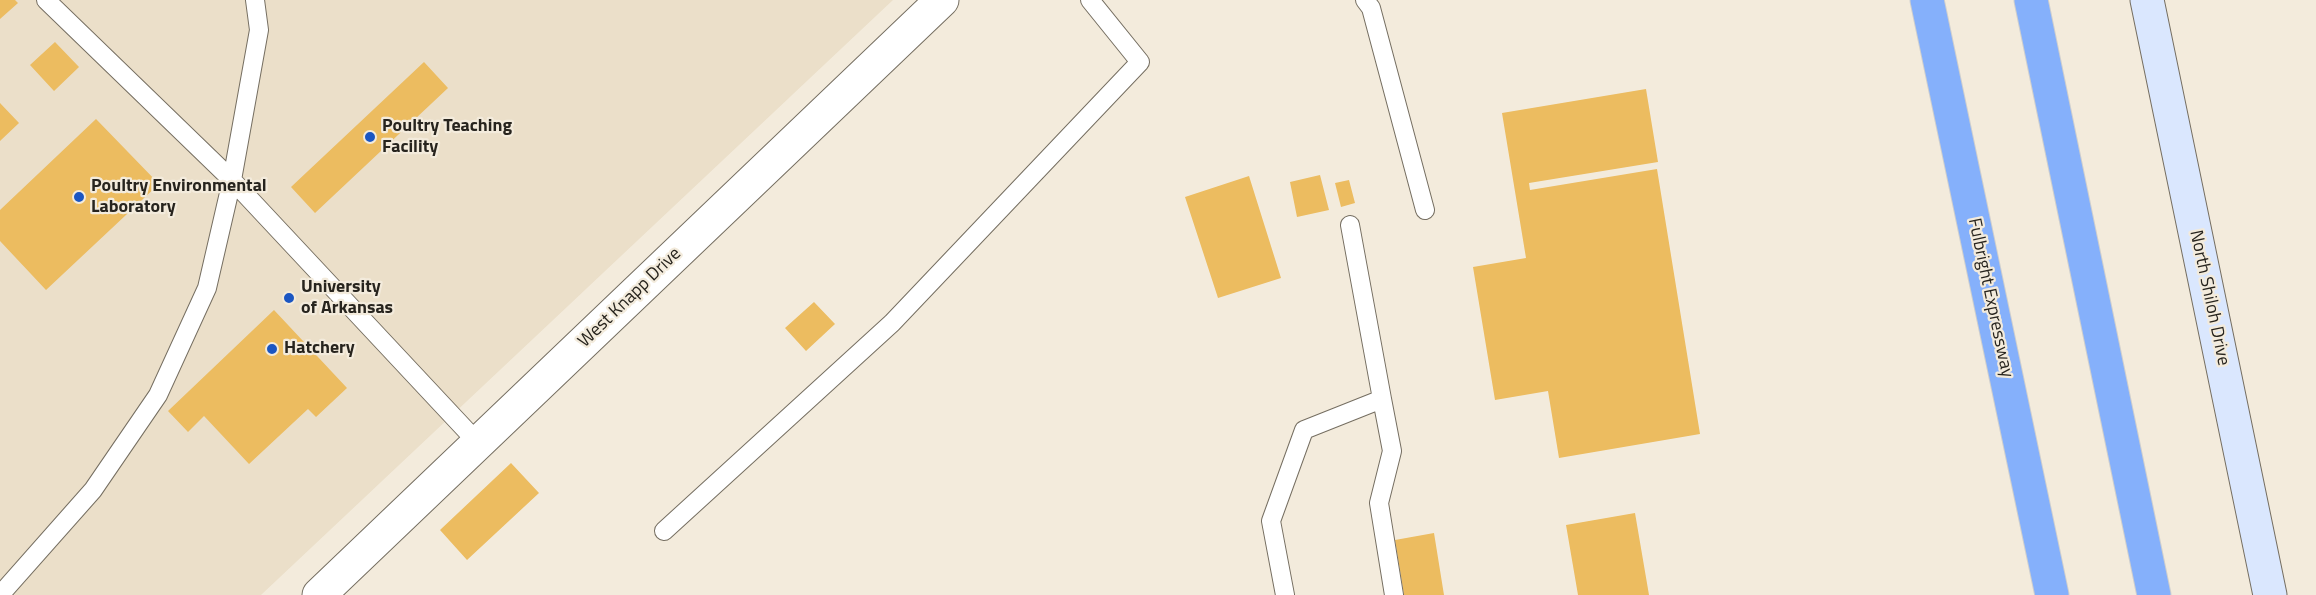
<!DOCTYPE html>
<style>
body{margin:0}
canvas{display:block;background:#f3ebdc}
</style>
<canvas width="2316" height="595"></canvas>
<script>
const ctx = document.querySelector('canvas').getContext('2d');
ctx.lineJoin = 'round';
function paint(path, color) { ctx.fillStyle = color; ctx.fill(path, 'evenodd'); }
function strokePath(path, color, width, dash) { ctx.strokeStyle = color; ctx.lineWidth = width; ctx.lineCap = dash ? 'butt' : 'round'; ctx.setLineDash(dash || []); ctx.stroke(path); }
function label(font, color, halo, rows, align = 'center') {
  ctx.font = font + ' "Titillium Web",sans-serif'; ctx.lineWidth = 4.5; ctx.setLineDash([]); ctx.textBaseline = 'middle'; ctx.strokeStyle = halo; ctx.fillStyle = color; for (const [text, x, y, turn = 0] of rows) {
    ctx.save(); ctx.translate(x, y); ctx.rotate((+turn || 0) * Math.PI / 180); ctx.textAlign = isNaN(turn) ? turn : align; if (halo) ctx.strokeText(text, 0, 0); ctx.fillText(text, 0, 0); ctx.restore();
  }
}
const built = new Path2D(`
 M0,0H893L261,595H0Z`);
const building = new Path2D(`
 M0,0H15L18,3L0,19Z
 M55,42L79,67L54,91L30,65Z
 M424,62L448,88L315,213L291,187Z
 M1646,89L1658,162L1529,183L1530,190L1657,169L1700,434L1559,458L1548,391L1495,400L1473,267L1526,258L1502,113Z
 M0,103L19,123L0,141Z
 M96,119L159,184L46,290L0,241V210Z
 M1320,175L1329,210L1297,217L1290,182Z
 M1249,176L1281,278L1218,298L1185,197Z
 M1349,180L1355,203L1341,207L1335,183Z
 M814,302L835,324L806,351L785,328Z
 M274,310L347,388L316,417L308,409L249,464L204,416L188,432L168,411Z
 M511,463L539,493L467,560L440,530Z
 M1635,513L1649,595H1578L1566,525Z
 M1434,533L1444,595H1404L1395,540Z`);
const lane = new Path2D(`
 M46,0L232,180L478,443
 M1365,0L1371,8L1425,210
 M1382,399L1392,451L1379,503L1394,595
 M664,531L892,323L1140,62L1090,0
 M0,595L93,490L158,395L207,288L232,180L259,30L255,0
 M1285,595L1271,521L1304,430L1382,399L1350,225`);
const street = new Path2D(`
 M319,595L942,0`);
const secondary = new Path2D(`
 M2147,0L2270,595`);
const highway = new Path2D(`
 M1927,0L2052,595
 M2031,0L2154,595`);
const markers = [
 [370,137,6,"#1b56c2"],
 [79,197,6,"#1b56c2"],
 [289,298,6,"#1b56c2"],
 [272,349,6,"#1b56c2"]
];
const poiNames = [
 ["Poultry Teaching",382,127],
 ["Facility",382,148],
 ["Poultry Environmental",91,187],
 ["Laboratory",91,208],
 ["University",301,288],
 ["of Arkansas",301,309],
 ["Hatchery",284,349]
];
const streetNames = [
 ["West Knapp Drive",630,298,-44],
 ["Fulbright Expressway",1990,298,78],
 ["North Shiloh Drive",2209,298,78]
];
paint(built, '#ebdfc9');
paint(building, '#ecbc60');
strokePath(lane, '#756e61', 20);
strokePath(street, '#756e61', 35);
strokePath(secondary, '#756e61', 35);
strokePath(highway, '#cfcfce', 35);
strokePath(lane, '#fff', 18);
strokePath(street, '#fff', 33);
strokePath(secondary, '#dae7fe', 33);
strokePath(highway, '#85b0fb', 33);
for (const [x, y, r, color] of markers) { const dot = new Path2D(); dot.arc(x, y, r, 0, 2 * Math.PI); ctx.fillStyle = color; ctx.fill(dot); strokePath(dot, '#f3ebdc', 2); }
label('bold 18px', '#27241e', '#f3ebdc', poiNames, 'left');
label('18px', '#27241e', '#f3ebdc', streetNames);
</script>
